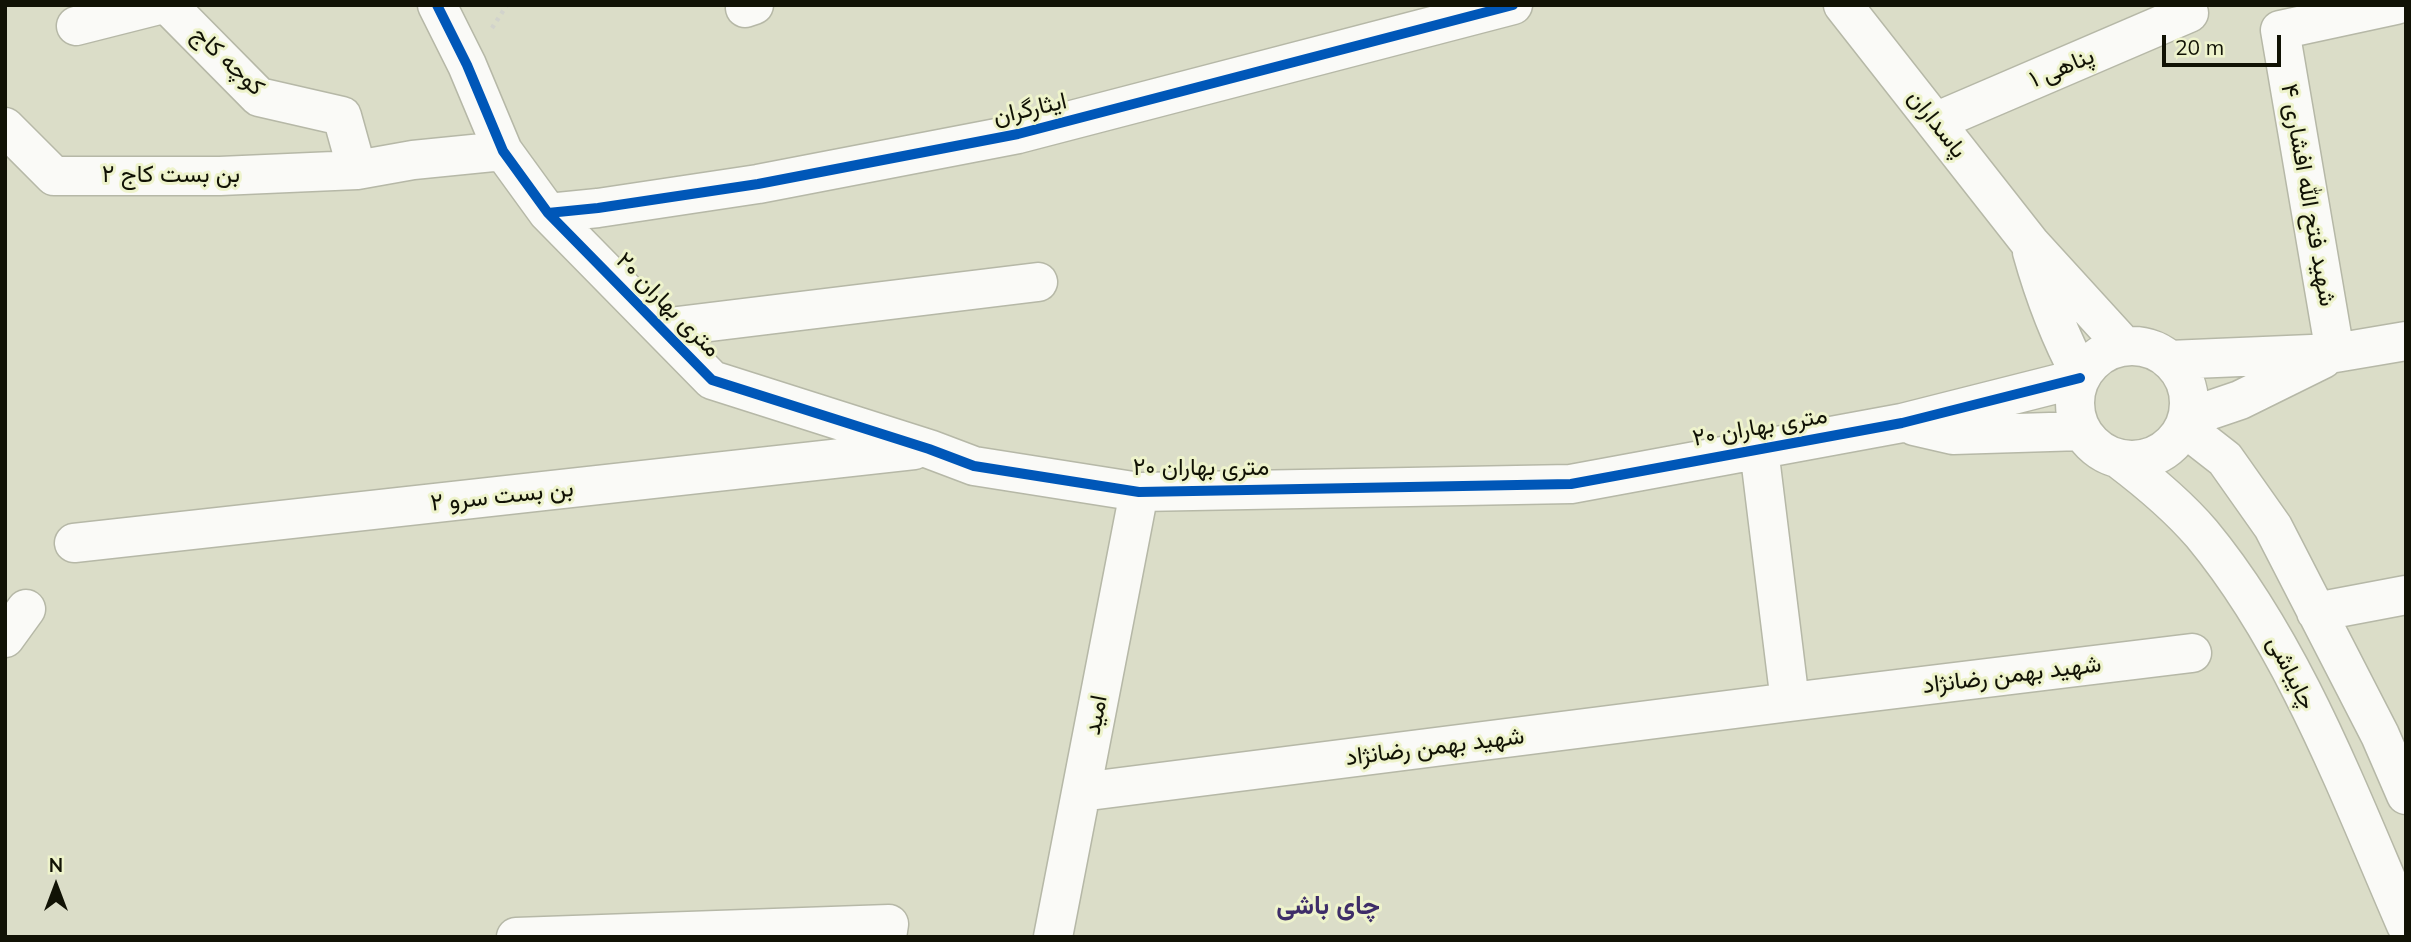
<!DOCTYPE html>
<meta charset="utf-8">
<style>
body{margin:0}
#map{position:relative;width:2411px;height:942px;overflow:hidden;background:#dbddc8;font-family:Mulish,sans-serif}
canvas{display:block}
.frame{position:absolute;inset:0;border:7px solid #111205;pointer-events:none}
.north{position:absolute;left:21px;top:851px;width:70px;height:70px;-webkit-text-stroke:5px #eef3cc;paint-order:stroke;rotate:0deg;font-size:19px;font-weight:700;line-height:28px;text-align:center;color:#111205}
.north::after{content:'';display:block;margin:auto;width:24px;height:32px;background:#111205;clip-path:polygon(50% 0,100% 100%,50% 72%,0 100%)}
.scale{position:absolute;left:2162px;top:35px;width:119px;height:32px;box-sizing:border-box;border:4px solid #111205;border-top:0;padding-left:9px;font-size:21px;line-height:24px;white-space:nowrap;color:#111205;-webkit-text-stroke:5px #eef3cc;paint-order:stroke}
</style>
<div id="map">
<canvas width="2411" height="942"></canvas>
<div class="frame"></div>
<div class="north">N</div>
<div class="scale">20 m</div>
</div>
<script>
const ctx = document.querySelector('canvas').getContext('2d');
ctx.lineJoin = 'round';
function strokePath(path, color, width, dash) { ctx.strokeStyle = color; ctx.lineWidth = width; ctx.lineCap = dash ? 'butt' : 'round'; ctx.setLineDash(dash || []); ctx.stroke(path); }
function label(font, color, halo, rows, align = 'center') {
  ctx.font = font + ' Mulish,Vazirmatn,sans-serif'; ctx.lineWidth = 6; ctx.setLineDash([]); ctx.textBaseline = 'middle'; ctx.strokeStyle = halo; ctx.fillStyle = color; for (const [text, x, y, turn = 0] of rows) {
    ctx.save(); ctx.translate(x, y); ctx.rotate((+turn || 0) * Math.PI / 180); ctx.textAlign = isNaN(turn) ? turn : align; if (halo) ctx.strokeText(text, 0, 0); ctx.fillText(text, 0, 0); ctx.restore();
  }
}
const path = new Path2D(`
 M492,28L507,5`);
const minor = new Path2D(`
 M168,5L259,97L342,116L357,170L413,160L503,151
 M437,5L467,65L503,151L548,213L712,380L929,449L974,466L1139,492L1571,484L1902,423L2080,378
 M746,5L745,8L754,5
 M1843,5L2030,243L2124,346
 M76,26L159,5
 M1935,122L2189,13
 M5,127L54,176H220L357,170
 M548,213L598,208L758,184L1018,134L1513,5
 M2032,252C2044,295 2060,337 2081,376
 M661,328L1038,282
 M2075 403a57 57 0 1 1 114 0a57 57 0 1 1-114 0Z
 M2335,353L2280,30L2396,5
 M2169,360L2335,353L2406,341
 M2187,418L2240,400L2323,359
 M1914,426L1953,435L2082,431
 M2184,427L2225,459L2273,527L2380,735L2406,795
 M2119,459C2148,481 2178,506 2202,534C2294,645 2349,794 2406,925
 M74,543L914,450
 M2316,612L2406,595
 M5,638L26,609
 M1790,702L2192,653
 M1081,792L1790,702L1759,449
 M516,937L889,924L887,937
 M1053,937L1139,492`);
const cycleway = new Path2D(`
 M437,5L467,65L503,151L548,213L712,380L929,449L974,466L1139,492L1571,484L1902,423L2080,378
 M548,213L598,208L758,184L1018,134L1513,5`);
const streetNames = [
 ["کوچه کاج",228,61,43],
 ["پناهی ۱",2062,68,-23],
 ["ایثارگران",1030,109,-13],
 ["پاسداران",1937,124,52],
 ["بن بست کاج ۲",171,175],
 ["شهید فتح الله افشاری ۴",2308,195,80],
 ["۲۰ متری بهاران",668,305,45],
 ["۲۰ متری بهاران",1760,427,-10],
 ["۲۰ متری بهاران",1201,468],
 ["بن بست سرو ۲",502,496,-6],
 ["چایباشی",2291,673,63],
 ["شهید بهمن رضانژاد",2012,675,-7],
 ["امید",1096,715,-79],
 ["شهید بهمن رضانژاد",1435,747,-7]
];
const neighbourhoodNames = [
 ["چای باشی",1328,906]
];
strokePath(minor, '#b6b8a7', 41);
strokePath(path, '#d2d3cc', 4.5, [3.5, 5]);
strokePath(minor, '#fafaf7', 38);
strokePath(cycleway, '#0057b8', 10);
label('24px', '#111205', '#eef3cc', streetNames);
label('bold 26px', '#3e2d69', '#eef3cc', neighbourhoodNames);
</script>
